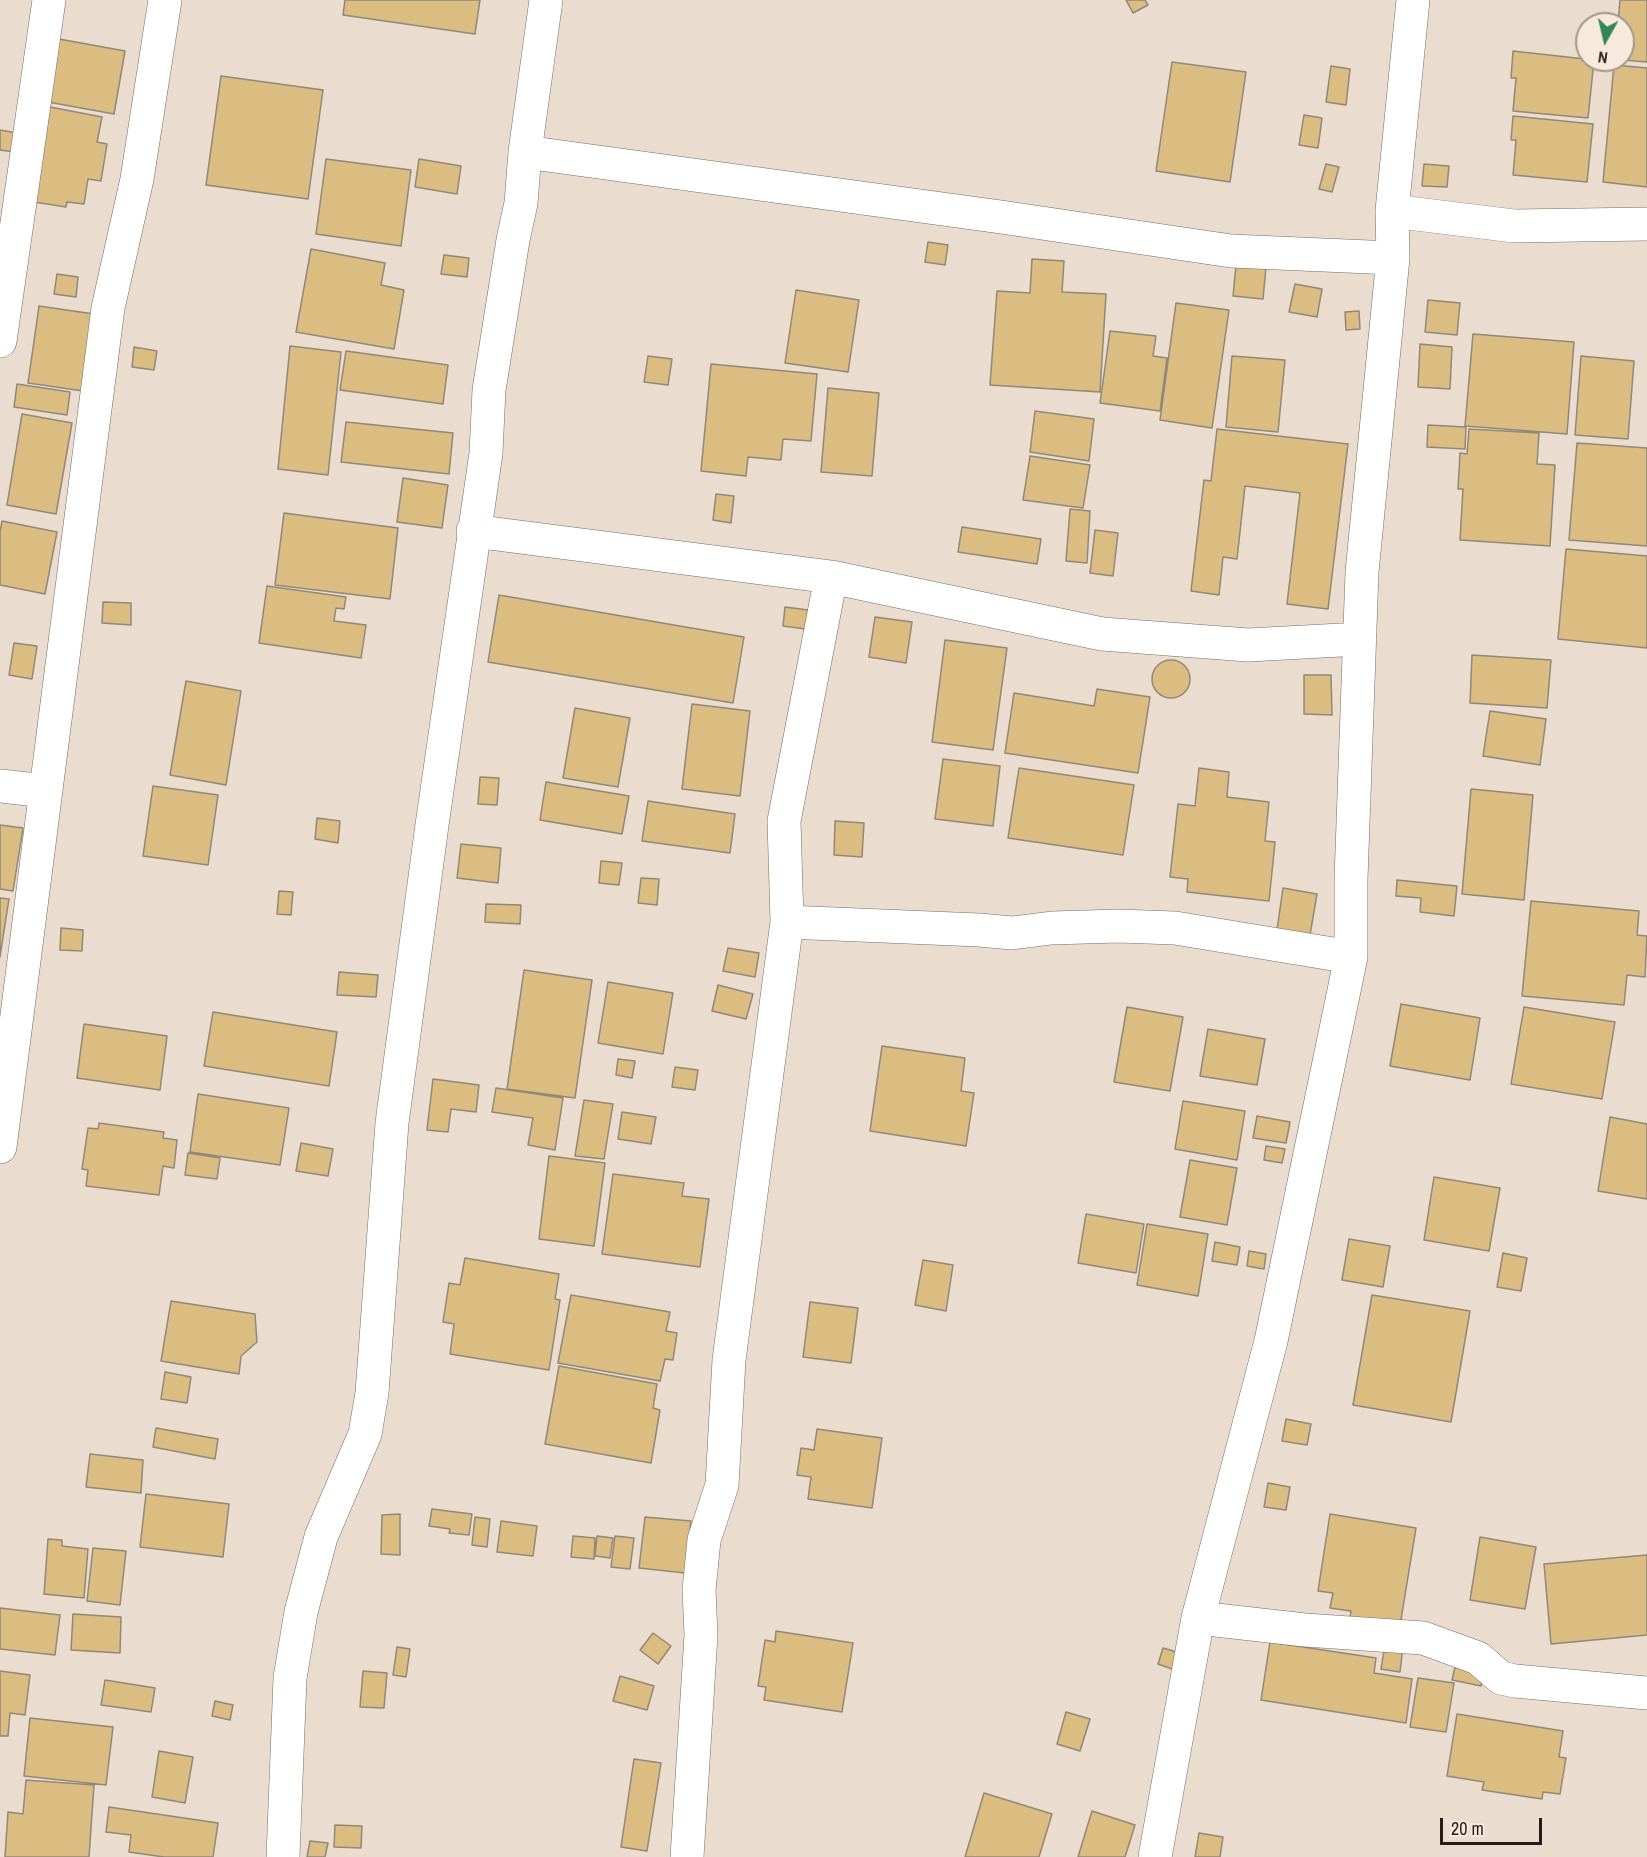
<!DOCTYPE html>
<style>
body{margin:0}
#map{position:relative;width:1647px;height:1857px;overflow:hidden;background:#eadccf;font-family:"Archivo Narrow",sans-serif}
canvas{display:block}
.north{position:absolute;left:1575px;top:12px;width:60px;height:60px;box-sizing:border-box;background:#f7e9dc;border:2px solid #a2978e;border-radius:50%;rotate:188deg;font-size:16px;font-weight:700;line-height:24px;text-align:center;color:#221d18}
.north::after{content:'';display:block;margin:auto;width:21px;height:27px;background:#328557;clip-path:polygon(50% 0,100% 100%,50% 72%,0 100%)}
.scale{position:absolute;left:1440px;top:1818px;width:102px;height:27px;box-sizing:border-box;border:3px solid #221d18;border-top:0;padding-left:8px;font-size:18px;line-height:21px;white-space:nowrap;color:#221d18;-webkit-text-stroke:4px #f7e9dc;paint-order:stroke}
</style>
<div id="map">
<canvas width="1647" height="1857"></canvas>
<div class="north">N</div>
<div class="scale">20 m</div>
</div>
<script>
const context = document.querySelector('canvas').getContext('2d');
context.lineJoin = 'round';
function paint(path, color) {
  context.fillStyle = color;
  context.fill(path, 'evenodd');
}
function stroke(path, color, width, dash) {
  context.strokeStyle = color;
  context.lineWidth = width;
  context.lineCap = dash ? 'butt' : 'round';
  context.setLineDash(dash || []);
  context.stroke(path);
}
const building = new Path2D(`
 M 345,0 L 480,0 L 475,34 L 343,15 Z
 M 1126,0 L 1145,0 L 1148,5 L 1133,13 Z
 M 1620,0 L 1647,0 L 1647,62 L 1623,60 L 1623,24 L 1618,24 Z
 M 59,39 L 125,51 L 114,114 L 48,102 Z
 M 1513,51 L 1594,60 L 1588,118 L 1513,111 L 1516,78 L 1511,78 Z
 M 1172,62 L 1246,72 L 1230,182 L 1156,171 Z
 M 1614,65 L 1647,68 L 1647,187 L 1603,182 Z
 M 1331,66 L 1350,69 L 1346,105 L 1326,102 Z
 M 221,76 L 323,90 L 308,199 L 206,185 Z
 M 45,106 L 102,117 L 97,142 L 107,144 L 101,181 L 88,179 L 84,204 L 67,202 L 66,207 L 28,201 Z
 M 1304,115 L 1322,118 L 1318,148 L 1299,145 Z
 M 1513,116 L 1593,124 L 1587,182 L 1513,175 L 1516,140 L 1511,140 Z
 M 0,130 L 17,133 L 14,152 L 0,150 Z
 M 326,159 L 411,170 L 401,246 L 316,234 Z
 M 419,159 L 461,166 L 457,194 L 415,187 Z
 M 1326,164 L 1339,167 L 1332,192 L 1319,189 Z
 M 1424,164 L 1449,166 L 1447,187 L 1422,186 Z
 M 928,242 L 948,245 L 945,265 L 925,262 Z
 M 311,249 L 385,263 L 381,285 L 404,290 L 394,349 L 296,332 Z
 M 444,255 L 469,258 L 467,277 L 441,274 Z
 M 1032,259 L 1064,261 L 1062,292 L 1106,294 L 1100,392 L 990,385 L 997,291 L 1030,293 Z
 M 1236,265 L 1266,267 L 1263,299 L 1233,296 Z
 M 57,274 L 78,277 L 76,297 L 54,294 Z
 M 1295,284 L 1322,289 L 1317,317 L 1289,312 Z
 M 796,290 L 859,300 L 848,372 L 785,363 Z
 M 1428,300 L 1460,303 L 1457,335 L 1425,332 Z
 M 1176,303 L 1229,310 L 1212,428 L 1160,420 Z
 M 39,306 L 94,314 L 83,391 L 28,383 Z
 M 1359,311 L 1360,329 L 1346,330 L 1345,312 Z
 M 1110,331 L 1156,336 L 1153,356 L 1167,358 L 1160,411 L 1100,403 Z
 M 1473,334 L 1574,342 L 1567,434 L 1465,426 Z
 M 1420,344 L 1452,347 L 1450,389 L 1418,387 Z
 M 290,346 L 341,352 L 328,475 L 278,469 Z
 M 134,347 L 157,351 L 154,370 L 132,367 Z
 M 346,351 L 448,365 L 443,404 L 340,390 Z
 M 648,356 L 672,359 L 668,385 L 644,382 Z
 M 1232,356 L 1285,360 L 1278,432 L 1226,427 Z
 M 1581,356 L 1634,361 L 1628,439 L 1575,435 Z
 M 711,364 L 817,374 L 811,441 L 783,439 L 781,460 L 748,457 L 746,476 L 701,471 Z
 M 17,384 L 70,392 L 67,415 L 14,407 Z
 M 828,388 L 879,393 L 872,476 L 821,472 Z
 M 1035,411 L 1094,419 L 1089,461 L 1030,452 Z
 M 22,414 L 72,423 L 56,514 L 7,505 Z
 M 346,422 L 453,433 L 449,474 L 341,462 Z
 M 1428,425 L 1466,427 L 1465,449 L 1427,447 Z
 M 1217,429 L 1348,444 L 1328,609 L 1287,604 L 1300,493 L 1245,486 L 1237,559 L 1223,557 L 1219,595 L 1191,591 L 1204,480 L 1211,481 Z
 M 1469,429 L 1539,433 L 1537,464 L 1555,465 L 1550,546 L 1460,540 L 1463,489 L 1458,489 L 1460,453 L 1467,454 Z
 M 1577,443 L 1647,448 L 1647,546 L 1569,540 Z
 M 1030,456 L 1090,465 L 1083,508 L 1023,500 Z
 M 403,478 L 448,485 L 442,528 L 397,522 Z
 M 716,494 L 734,496 L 731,523 L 713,520 Z
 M 1070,509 L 1090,511 L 1087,563 L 1066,561 Z
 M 284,513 L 398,528 L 390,599 L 275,585 Z
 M 2,521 L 57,532 L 45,594 L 0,585 L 0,532 Z
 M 962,527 L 1041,539 L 1037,564 L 958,552 Z
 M 1095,530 L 1118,533 L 1113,576 L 1090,573 Z
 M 1566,549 L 1647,556 L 1647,648 L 1558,639 Z
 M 267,586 L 346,597 L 344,609 L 336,608 L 334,621 L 366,625 L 361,658 L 259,643 Z
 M 499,595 L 744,637 L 733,703 L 488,662 Z
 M 103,602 L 131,603 L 131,625 L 102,623 Z
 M 785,607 L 808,610 L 805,629 L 783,626 Z
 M 875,617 L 912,622 L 906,663 L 869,657 Z
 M 945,640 L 1007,648 L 993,750 L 932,742 Z
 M 14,643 L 37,646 L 32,679 L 9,675 Z
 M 1472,655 L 1551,660 L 1547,708 L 1470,703 Z
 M1152 679a19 19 0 1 1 38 0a19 19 0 1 1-38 0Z
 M 1304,675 L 1331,675 L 1332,715 L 1304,714 Z
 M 186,681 L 241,691 L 226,785 L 170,775 Z
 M 1097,689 L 1150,697 L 1138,773 L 1005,753 L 1014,693 L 1094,706 Z
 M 692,704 L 750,711 L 740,796 L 682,789 Z
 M 575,708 L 630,718 L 618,787 L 563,778 Z
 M 1490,711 L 1546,719 L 1540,765 L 1483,756 Z
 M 943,759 L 1000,766 L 993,826 L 935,819 Z
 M 1019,768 L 1134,785 L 1123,855 L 1008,838 Z
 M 1199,768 L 1229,772 L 1227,797 L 1269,802 L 1265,841 L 1275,842 L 1269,901 L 1187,892 L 1188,879 L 1170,877 L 1178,804 L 1195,806 Z
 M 480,777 L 499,778 L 497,805 L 478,804 Z
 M 546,782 L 629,796 L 622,834 L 540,820 Z
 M 153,786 L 218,795 L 208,865 L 143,856 Z
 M 1471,789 L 1533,795 L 1524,900 L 1462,894 Z
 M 648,801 L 735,814 L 730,853 L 642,841 Z
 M 317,818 L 340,821 L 338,843 L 315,839 Z
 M 835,821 L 864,823 L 862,857 L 834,855 Z
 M 0,825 L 23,828 L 13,891 L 0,889 Z
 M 461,844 L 501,848 L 498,883 L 457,878 Z
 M 601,861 L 622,863 L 619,885 L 599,883 Z
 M 641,878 L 659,879 L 657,905 L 638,903 Z
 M 1397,880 L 1457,886 L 1454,916 L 1420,912 L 1421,898 L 1396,896 Z
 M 1283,888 L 1317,894 L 1310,935 L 1277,930 Z
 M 279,891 L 293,892 L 291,915 L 277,914 Z
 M 0,898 L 9,899 L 0,957 Z
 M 1531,901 L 1639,911 L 1637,935 L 1647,936 L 1645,977 L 1627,975 L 1624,1005 L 1522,996 Z
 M 486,904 L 521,905 L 520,924 L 485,922 Z
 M 61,928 L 83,930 L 82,951 L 60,950 Z
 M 728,948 L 759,953 L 755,977 L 723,971 Z
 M 524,970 L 592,980 L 575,1098 L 507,1089 Z
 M 339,972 L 378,975 L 376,997 L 337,995 Z
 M 608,982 L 673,993 L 663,1054 L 598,1043 Z
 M 718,985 L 753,994 L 746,1019 L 712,1011 Z
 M 1401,1004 L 1480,1018 L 1470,1080 L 1390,1066 Z
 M 1127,1007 L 1183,1017 L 1170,1091 L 1114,1082 Z
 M 1524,1007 L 1615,1022 L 1602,1099 L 1511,1084 Z
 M 213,1012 L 337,1032 L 329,1086 L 204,1066 Z
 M 84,1024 L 167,1036 L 160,1090 L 77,1078 Z
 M 1208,1029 L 1265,1039 L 1257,1085 L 1200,1076 Z
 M 882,1046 L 965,1058 L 961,1091 L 974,1093 L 966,1146 L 870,1131 Z
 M 618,1059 L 635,1061 L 632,1078 L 616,1075 Z
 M 675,1067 L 698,1070 L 695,1090 L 672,1087 Z
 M 433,1079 L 479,1085 L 476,1112 L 451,1109 L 448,1132 L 427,1130 Z
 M 496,1088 L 563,1098 L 555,1150 L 528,1145 L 533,1118 L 492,1112 Z
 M 198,1094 L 289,1108 L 280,1165 L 190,1152 Z
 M 584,1100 L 613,1104 L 604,1159 L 575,1156 Z
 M 1183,1101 L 1245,1111 L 1237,1160 L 1175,1149 Z
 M 622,1112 L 656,1117 L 651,1144 L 618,1139 Z
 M 1257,1116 L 1290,1122 L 1286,1143 L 1253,1138 Z
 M 1610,1117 L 1647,1124 L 1647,1199 L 1598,1191 Z
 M 99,1123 L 164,1132 L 163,1138 L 177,1140 L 174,1168 L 163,1166 L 159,1195 L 86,1186 L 88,1170 L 82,1169 L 88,1128 L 98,1129 Z
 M 301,1143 L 333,1149 L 328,1176 L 296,1171 Z
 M 1266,1146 L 1285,1149 L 1282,1163 L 1264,1160 Z
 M 188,1153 L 220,1158 L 217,1179 L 185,1175 Z
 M 549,1156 L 605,1163 L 594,1246 L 539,1239 Z
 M 1190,1160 L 1237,1168 L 1227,1225 L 1180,1217 Z
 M 613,1174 L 684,1183 L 682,1196 L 709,1199 L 700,1267 L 602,1254 Z
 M 1434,1177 L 1500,1188 L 1489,1251 L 1424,1240 Z
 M 1086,1214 L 1144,1224 L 1136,1273 L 1078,1263 Z
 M 1147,1224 L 1208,1234 L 1198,1296 L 1137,1285 Z
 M 1349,1239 L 1390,1246 L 1383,1287 L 1342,1280 Z
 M 1215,1242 L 1240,1247 L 1237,1265 L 1212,1261 Z
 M 1249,1251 L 1266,1254 L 1264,1269 L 1247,1266 Z
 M 1503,1253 L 1527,1258 L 1521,1291 L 1497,1287 Z
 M 465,1258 L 559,1274 L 555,1299 L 560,1300 L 549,1370 L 450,1354 L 454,1324 L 443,1322 L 449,1283 L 460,1285 Z
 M 923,1260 L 953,1265 L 946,1311 L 915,1305 Z
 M 571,1295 L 670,1312 L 666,1331 L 677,1333 L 673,1360 L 665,1359 L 660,1381 L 558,1363 Z
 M 1372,1295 L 1470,1311 L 1451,1422 L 1353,1405 Z
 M 171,1301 L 255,1314 L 257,1342 L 241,1356 L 239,1374 L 161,1361 Z
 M 810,1302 L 858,1308 L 851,1363 L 803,1357 Z
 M 559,1366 L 657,1384 L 653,1408 L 660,1410 L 651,1463 L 545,1444 Z
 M 165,1372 L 191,1377 L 187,1403 L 161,1399 Z
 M 1286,1419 L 1311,1424 L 1307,1445 L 1282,1441 Z
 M 156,1428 L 218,1439 L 215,1459 L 153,1447 Z
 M 817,1429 L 882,1438 L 872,1508 L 808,1499 L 811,1477 L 797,1475 L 801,1448 L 814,1450 Z
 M 90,1454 L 143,1460 L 141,1493 L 86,1487 Z
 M 1268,1483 L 1290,1487 L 1286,1510 L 1264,1507 Z
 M 146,1494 L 229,1504 L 223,1557 L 140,1547 Z
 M 432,1509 L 472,1514 L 469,1535 L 449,1533 L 450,1529 L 429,1526 Z
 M 400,1514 L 400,1555 L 381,1554 L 382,1515 Z
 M 1330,1514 L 1416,1528 L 1399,1632 L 1349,1623 L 1351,1611 L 1330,1608 L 1333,1593 L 1318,1591 Z
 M 475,1517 L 490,1519 L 487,1547 L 472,1545 Z
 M 645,1517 L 691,1521 L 685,1573 L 639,1568 Z
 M 501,1521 L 537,1526 L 533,1556 L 497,1552 Z
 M 573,1536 L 595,1538 L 594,1559 L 571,1557 Z
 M 597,1536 L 613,1538 L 610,1558 L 595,1556 Z
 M 615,1536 L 634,1538 L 630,1569 L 611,1567 Z
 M 1480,1537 L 1536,1547 L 1525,1609 L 1470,1600 Z
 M 48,1539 L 62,1540 L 62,1546 L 88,1549 L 84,1598 L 44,1594 Z
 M 93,1548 L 126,1551 L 120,1605 L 87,1601 Z
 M 1647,1555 L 1647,1635 L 1551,1644 L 1544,1564 Z
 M 0,1608 L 60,1615 L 55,1655 L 0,1649 Z
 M 73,1614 L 121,1617 L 120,1653 L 71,1650 Z
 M 776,1631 L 853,1643 L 842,1712 L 764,1700 L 766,1687 L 758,1686 L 765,1640 L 775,1642 Z
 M 653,1633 L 671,1646 L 658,1664 L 640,1650 Z
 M 1270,1642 L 1376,1658 L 1374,1673 L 1412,1679 L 1406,1723 L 1261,1700 Z
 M 1385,1645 L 1403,1647 L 1400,1672 L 1381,1669 Z
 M 397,1647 L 410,1649 L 406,1677 L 393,1675 Z
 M 1163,1648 L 1180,1653 L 1175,1670 L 1158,1664 Z
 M 1457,1658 L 1485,1664 L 1481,1686 L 1452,1680 Z
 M 0,1671 L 30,1675 L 25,1715 L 10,1713 L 8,1736 L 0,1736 Z
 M 363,1671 L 387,1673 L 384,1708 L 360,1707 Z
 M 620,1676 L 654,1686 L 647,1710 L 613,1701 Z
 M 1418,1678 L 1454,1683 L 1446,1732 L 1410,1727 Z
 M 105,1680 L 155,1688 L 151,1712 L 101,1705 Z
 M 215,1701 L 233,1705 L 230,1720 L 212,1716 Z
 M 1066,1712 L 1090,1719 L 1080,1751 L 1057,1744 Z
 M 1457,1714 L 1563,1731 L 1559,1757 L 1566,1758 L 1560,1794 L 1543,1792 L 1542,1799 L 1482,1790 L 1484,1782 L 1447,1776 Z
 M 30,1718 L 113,1727 L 106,1785 L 24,1776 Z
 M 159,1751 L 193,1757 L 185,1803 L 152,1797 Z
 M 634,1759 L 661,1763 L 647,1851 L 621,1847 Z
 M 26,1780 L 94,1785 L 89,1857 L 5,1857 L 8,1812 L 23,1814 Z
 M 984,1793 L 1052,1814 L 1039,1857 L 965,1857 Z
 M 109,1807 L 218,1823 L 213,1857 L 164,1857 L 129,1852 L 131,1835 L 106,1832 Z
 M 1092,1811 L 1135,1825 L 1125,1857 L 1078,1857 Z
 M 335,1825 L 362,1826 L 361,1848 L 334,1847 Z
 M 1199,1833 L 1223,1837 L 1220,1857 L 1195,1857 Z
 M 310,1841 L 328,1843 L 325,1857 L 307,1857 Z`);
const minor = new Path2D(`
 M 525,152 L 1001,217 L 1231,251 L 1393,258
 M 1392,211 L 1514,226 L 1647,224
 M 0,341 L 49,0
 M 473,531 L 831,577 L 1102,634 L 1248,645 L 1360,639
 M 0,786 L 45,791
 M 787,922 L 979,930 L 1012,933 L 1052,928 L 1118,926 L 1175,928 L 1351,957
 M 0,1147 L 108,308 L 137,179 L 165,0
 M 1198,1618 L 1305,1630 L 1423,1638 L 1478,1658 L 1501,1678 L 1515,1681 L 1647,1693
 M 283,1857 L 290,1678 L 301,1612 L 321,1537 L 365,1434 L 372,1393 L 392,1123 L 432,825 L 486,453 L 489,390 L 513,240 L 521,203 L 525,152 L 546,0
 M 687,1857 L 701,1635 L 699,1590 L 704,1540 L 722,1485 L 729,1360 L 787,922 L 784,821 L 831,577
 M 1155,1857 L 1198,1618 L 1271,1341 L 1351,957 L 1351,879 L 1362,572 L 1393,258 L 1392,211 L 1413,0`);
paint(building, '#dbbc81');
stroke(building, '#908879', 1.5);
stroke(minor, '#796c61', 34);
stroke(minor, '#fff', 33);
</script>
